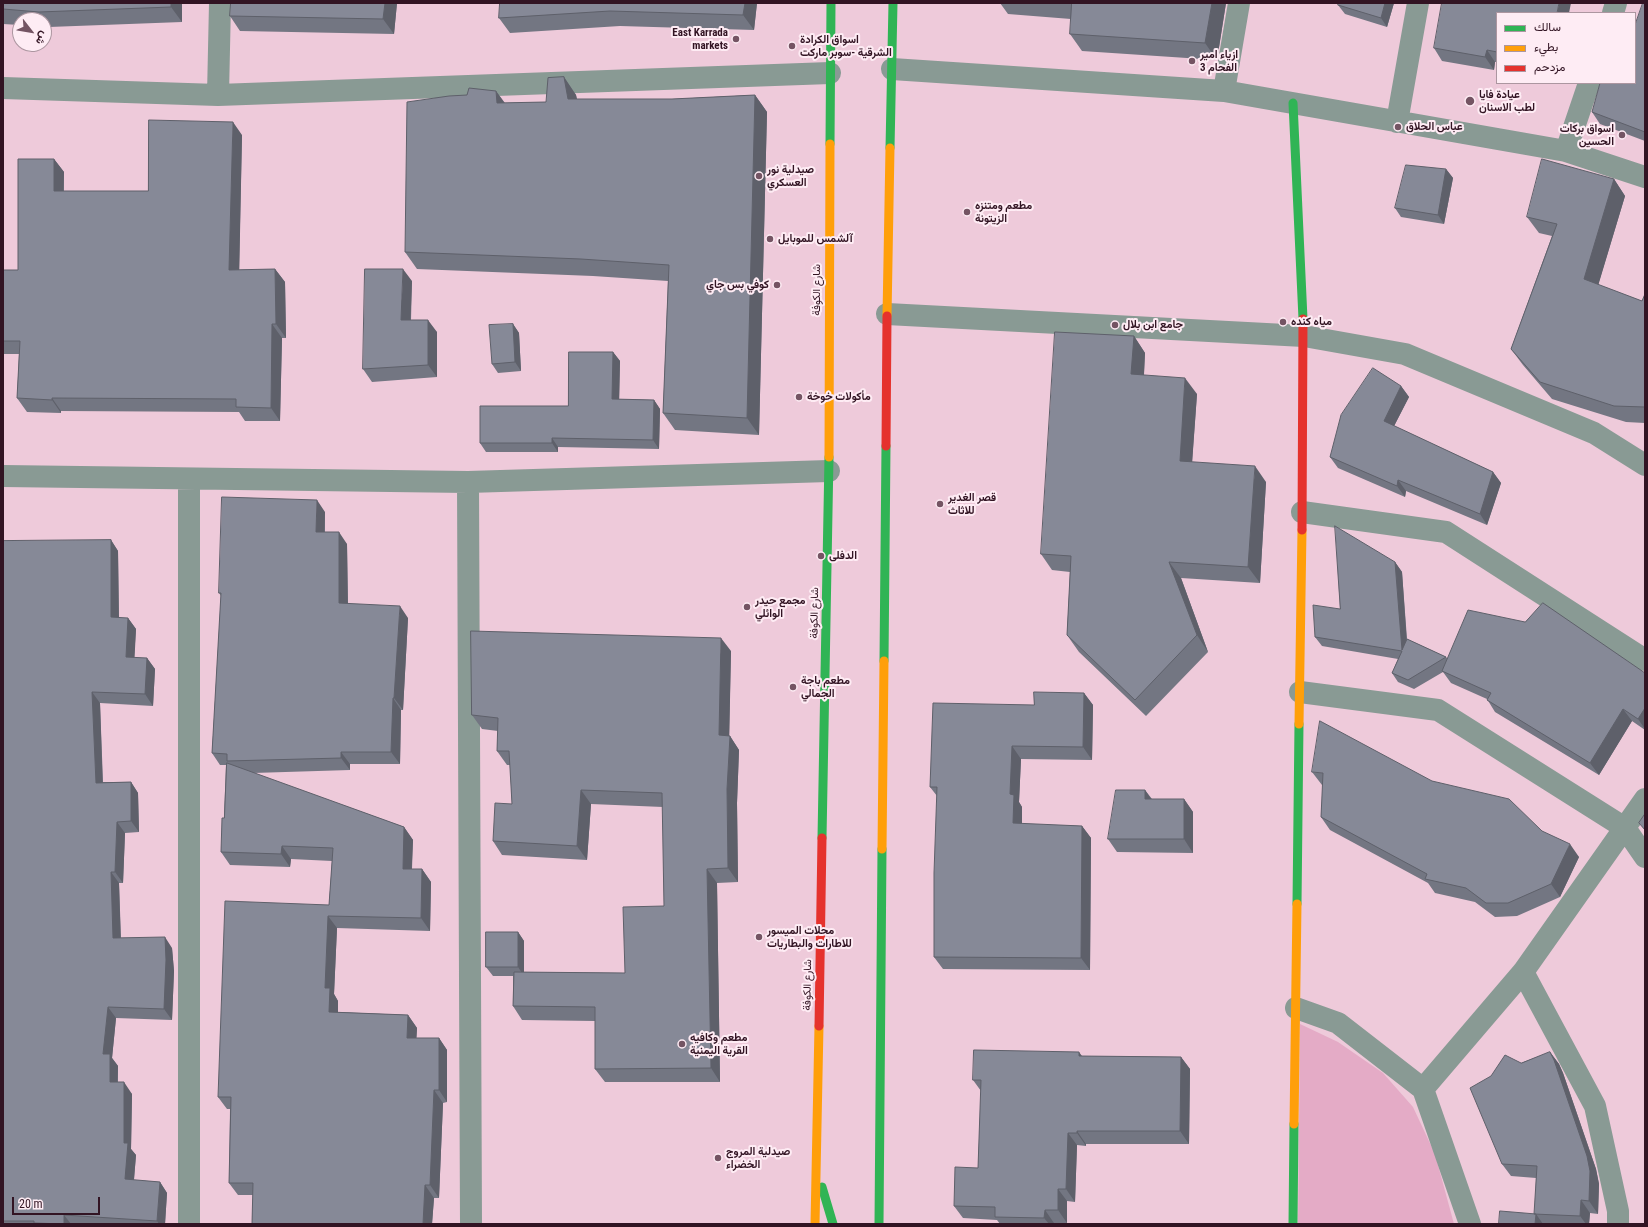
<!DOCTYPE html>
<meta charset="utf-8">
<style>
body{margin:0}
#map{position:relative;width:1648px;height:1227px;overflow:hidden;background:#eecada;font-family:"Roboto Condensed",Vazirmatn,sans-serif}
canvas{display:block}
.frame{position:absolute;inset:0;border:4px solid #321423;pointer-events:none}
.legend{position:absolute;left:1496px;top:12px;width:140px;height:72px;box-sizing:border-box;background:#feecf4;border:1px solid #ac96a0;margin:0;padding:5px 7px;list-style:none;font-size:12px;color:#321423}
.legend li{display:flex;align-items:center;gap:8px;height:20px}
.legend b{width:20px;border:1px solid #ac96a0}
.north{position:absolute;left:12px;top:12px;width:40px;height:40px;box-sizing:border-box;background:#feecf4;border:1px solid #ac96a0;border-radius:50%;rotate:121deg;font-size:11px;font-weight:700;line-height:16px;text-align:center;color:#321423}
.north::after{content:'';display:block;margin:auto;width:14px;height:18px;background:#745463;clip-path:polygon(50% 0,100% 100%,50% 72%,0 100%)}
.scale{position:absolute;left:12px;top:1197px;width:88px;height:18px;box-sizing:border-box;border:2px solid #321423;border-top:0;padding-left:5px;font-size:12px;line-height:14px;white-space:nowrap;color:#321423;-webkit-text-stroke:3px #feecf4;paint-order:stroke}
</style>
<div id="map">
<canvas width="1648" height="1227"></canvas>
<div class="frame"></div>
<ul class="legend">
<li><b style="height:5px;background:#30b455"></b>سالك</li>
<li><b style="height:5px;background:#ff9f0a"></b>بطيء</li>
<li><b style="height:5px;background:#e5322d"></b>مزدحم</li>
</ul>
<div class="north">ش</div>
<div class="scale">20 m</div>
</div>
<script>
const context = document.querySelector('canvas').getContext('2d');
context.lineJoin = 'round';
function paint(path, color) {
  context.fillStyle = color;
  context.fill(path, 'evenodd');
}
function stroke(path, color, width, dash) {
  context.strokeStyle = color;
  context.lineWidth = width;
  context.lineCap = dash ? 'butt' : 'round';
  context.setLineDash(dash || []);
  context.stroke(path);
}
function write(font, color, halo, rows, align = 'center') {
  context.font = font + ' "Roboto Condensed",Vazirmatn,sans-serif';
  context.lineWidth = 4;
  context.setLineDash([]);
  context.textBaseline = 'middle';
  context.strokeStyle = halo;
  context.fillStyle = color;
  for (const [text, x, y, turn = 0] of rows) {
    context.save();
    context.translate(x, y);
    context.rotate((+turn || 0) * Math.PI / 180);
    context.textAlign = isNaN(turn) ? turn : align;
    if (halo) context.strokeText(text, 0, 0);
    context.fillText(text, 0, 0);
    context.restore();
  }
}
const green = new Path2D(`
 M 1300,1024 L 1338,1042 L 1383,1073 L 1413,1107 L 1435,1154 L 1454,1224 L 1298,1224 Z`);
const street = new Path2D(`
 M 1613,13 L 1616,3
 M 892,69 L 1224,91 L 1566,151 L 1645,177
 M 3,88 L 218,95 L 830,73
 M 1224,91 L 1239,3
 M 218,95 L 220,3
 M 1397,122 L 1418,3
 M 1566,151 L 1589,83
 M 887,314 L 1304,336 L 1405,354 L 1594,433 L 1645,465
 M 3,476 L 468,482 L 829,471
 M 189,479 L 189,1224
 M 468,482 L 471,1224
 M 1302,512 L 1446,532 L 1645,660
 M 1300,692 L 1438,710 L 1625,828 L 1645,857
 M 1523,972 L 1595,1106 L 1618,1211 L 1618,1224
 M 1296,1008 L 1338,1023 L 1423,1089 L 1470,1224
 M 1423,1089 L 1523,972 L 1645,799`);
const fast = new Path2D(`
 M 1293,103 L 1303,319
 M 830,144 L 831,3
 M 890,148 L 893,3
 M 884,661 L 886,446
 M 822,838 L 829,457
 M 1297,904 L 1299,724
 M 822,1187 L 833,1224
 M 879,1224 L 882,849
 M 1293,1224 L 1294,1124`);
const slow = new Path2D(`
 M 887,316 L 890,148
 M 829,457 L 830,144
 M 1299,724 L 1302,530
 M 882,849 L 884,661
 M 1294,1124 L 1297,904
 M 815,1224 L 819,1026`);
const jam = new Path2D(`
 M 886,446 L 887,316
 M 1302,530 L 1303,319
 M 819,1026 L 822,838`);
const wall = new Path2D(`
 M 3,3 L 182,3 L 182,22 L 49,27 L 44,26 L 44,20 L 20,20 L 20,25 L 3,24 Z
 M 397,3 L 394,34 L 240,31 L 230,16 Z
 M 500,3 L 757,3 L 754,30 L 620,26 L 510,33 L 499,18 Z
 M 1000,3 L 1226,3 L 1217,60 L 1082,51 L 1070,34 L 1071,19 L 1008,14 Z
 M 1394,3 L 1387,27 L 1345,14 L 1338,5 Z
 M 1645,3 L 1645,141 L 1600,124 L 1592,112 L 1635,83 Z
 M 1497,13 L 1497,62 L 1495,62 L 1494,70 L 1442,61 L 1434,48 Z
 M 564,77 L 576,95 L 577,99 L 672,99 L 755,95 L 767,112 L 759,435 L 675,430 L 663,413 L 668,281 L 593,276 L 417,269 L 405,252 L 467,95 L 496,91 L 505,103 L 546,102 Z
 M 242,135 L 239,270 L 275,269 L 285,282 L 286,338 L 282,338 L 280,421 L 245,421 L 239,412 L 61,411 L 61,413 L 27,412 L 17,398 L 19,354 L 3,354 L 3,270 L 18,270 L 54,159 L 64,172 L 64,191 L 148,191 Z
 M 1446,169 L 1453,178 L 1444,224 L 1401,217 L 1395,208 Z
 M 1614,179 L 1625,196 L 1598,285 L 1642,301 L 1645,294 L 1645,423 L 1626,422 L 1552,399 L 1523,365 L 1511,349 L 1552,236 L 1539,233 L 1527,217 Z
 M 412,281 L 411,320 L 437,332 L 437,377 L 372,382 L 363,369 Z
 M 513,324 L 519,333 L 521,371 L 498,373 L 492,364 Z
 M 1134,336 L 1145,353 L 1144,375 L 1197,394 L 1192,462 L 1266,482 L 1260,583 L 1181,578 L 1208,652 L 1146,716 L 1079,652 L 1067,635 L 1070,572 L 1052,570 L 1041,554 Z
 M 613,352 L 620,361 L 619,399 L 654,400 L 660,409 L 659,449 L 558,447 L 558,452 L 486,452 L 480,443 L 568,406 Z
 M 1401,386 L 1409,397 L 1394,426 L 1493,472 L 1501,483 L 1487,525 L 1406,491 L 1405,497 L 1338,468 L 1330,457 Z
 M 325,512 L 325,532 L 347,544 L 348,604 L 408,618 L 403,710 L 401,710 L 400,764 L 350,764 L 350,770 L 253,773 L 404,827 L 413,840 L 412,869 L 422,869 L 431,882 L 430,931 L 337,928 L 334,994 L 338,1001 L 338,1012 L 408,1015 L 417,1028 L 416,1038 L 439,1038 L 447,1050 L 447,1102 L 443,1103 L 439,1198 L 434,1198 L 432,1224 L 252,1224 L 253,1195 L 238,1195 L 229,1183 L 230,1109 L 227,1109 L 218,1097 L 329,905 L 332,861 L 291,859 L 290,867 L 230,865 L 221,852 L 224,818 L 226,765 L 220,765 L 212,753 L 221,596 L 219,593 Z
 M 111,540 L 118,551 L 119,618 L 128,618 L 136,629 L 134,658 L 147,658 L 155,669 L 153,706 L 100,703 L 103,782 L 131,782 L 138,793 L 139,832 L 125,833 L 123,883 L 119,883 L 121,938 L 172,948 L 174,971 L 172,1020 L 116,1018 L 112,1058 L 118,1066 L 118,1082 L 132,1094 L 131,1149 L 136,1155 L 134,1180 L 160,1182 L 167,1193 L 165,1224 L 3,1224 L 3,541 Z
 M 1395,562 L 1402,572 L 1407,639 L 1446,657 L 1447,658 L 1645,673 L 1645,730 L 1632,721 L 1599,775 L 1495,712 L 1487,699 L 1451,683 L 1443,672 L 1414,689 L 1398,682 L 1392,673 L 1398,659 L 1322,646 L 1315,637 L 1340,609 Z
 M 731,651 L 729,736 L 730,736 L 739,750 L 737,803 L 738,882 L 717,883 L 720,1082 L 605,1082 L 595,1069 L 595,1021 L 522,1020 L 513,1006 L 513,976 L 493,976 L 486,967 L 518,932 L 524,941 L 524,972 L 625,973 L 664,906 L 663,807 L 591,804 L 587,860 L 502,855 L 493,841 L 512,804 L 510,765 L 507,765 L 497,751 L 498,731 L 482,729 L 472,715 Z
 M 1084,693 L 1093,705 L 1092,760 L 1021,759 L 1019,802 L 1022,807 L 1022,824 L 1082,826 L 1091,838 L 1090,970 L 943,969 L 934,957 L 937,796 L 930,787 L 1034,705 Z
 M 1312,772 L 1432,781 L 1542,831 L 1579,857 L 1560,897 L 1517,916 L 1495,917 L 1475,902 L 1435,893 L 1428,883 L 1330,830 L 1321,817 L 1323,785 L 1322,785 Z
 M 1145,790 L 1152,799 L 1184,799 L 1193,812 L 1193,853 L 1117,852 L 1108,839 Z
 M 1550,1052 L 1559,1064 L 1563,1073 L 1596,1169 L 1599,1184 L 1598,1214 L 1590,1213 L 1589,1224 L 1499,1224 L 1535,1214 L 1536,1178 L 1511,1176 L 1502,1164 L 1521,1063 Z
 M 1082,1056 L 1181,1057 L 1190,1069 L 1189,1144 L 1086,1144 L 1086,1146 L 1077,1145 L 1075,1202 L 1067,1201 L 1067,1223 L 1054,1223 L 1054,1224 L 1000,1224 L 997,1220 L 963,1218 L 954,1206 L 978,1168 L 981,1091 L 973,1080 Z`);
const shadedWall = new Path2D(`
 M 171,3 L 182,3 L 182,22 L 171,7 Z
 M 385,3 L 397,3 L 394,34 L 383,19 Z
 M 745,3 L 757,3 L 754,30 L 743,15 Z
 M 1212,3 L 1226,3 L 1217,60 L 1205,43 Z
 M 1385,3 L 1394,3 L 1387,27 L 1381,18 Z
 M 1559,3 L 1571,3 L 1569,13 L 1557,13 Z
 M 1487,50 L 1495,62 L 1494,70 L 1485,57 Z
 M 564,77 L 576,95 L 580,116 L 568,99 Z
 M 496,91 L 508,108 L 497,103 Z
 M 755,95 L 767,112 L 759,435 L 747,418 Z
 M 233,122 L 242,135 L 239,283 L 229,270 Z
 M 54,159 L 64,172 L 63,205 L 54,191 Z
 M 1446,169 L 1453,178 L 1444,224 L 1438,215 Z
 M 1614,179 L 1625,196 L 1595,296 L 1584,279 Z
 M 275,269 L 285,282 L 286,338 L 276,324 Z
 M 403,269 L 412,281 L 410,332 L 401,320 Z
 M 428,320 L 437,332 L 437,377 L 428,365 Z
 M 272,324 L 282,338 L 280,421 L 271,408 Z
 M 513,324 L 519,333 L 521,371 L 515,362 Z
 M 1134,336 L 1145,353 L 1143,391 L 1131,374 Z
 M 613,352 L 620,361 L 619,408 L 612,399 Z
 M 1185,378 L 1197,394 L 1191,478 L 1180,461 Z
 M 1401,386 L 1409,397 L 1391,432 L 1384,421 Z
 M 52,398 L 61,411 L 61,413 L 52,400 Z
 M 654,400 L 660,409 L 659,449 L 653,440 Z
 M 552,438 L 558,447 L 558,452 L 552,443 Z
 M 1255,466 L 1266,482 L 1260,583 L 1248,567 Z
 M 1493,472 L 1501,483 L 1487,525 L 1480,514 Z
 M 1398,480 L 1406,491 L 1405,497 L 1397,486 Z
 M 317,500 L 325,512 L 324,544 L 316,532 Z
 M 339,532 L 347,544 L 348,615 L 339,603 Z
 M 111,540 L 118,551 L 119,629 L 111,617 Z
 M 1169,562 L 1181,578 L 1208,652 L 1197,635 Z
 M 1395,562 L 1402,572 L 1408,659 L 1402,650 Z
 M 400,606 L 408,618 L 403,710 L 394,698 Z
 M 128,618 L 136,629 L 134,668 L 126,657 Z
 M 721,638 L 731,651 L 729,749 L 719,735 Z
 M 147,658 L 155,669 L 153,706 L 145,694 Z
 M 92,692 L 100,703 L 103,794 L 96,783 Z
 M 1084,693 L 1093,705 L 1092,760 L 1083,747 Z
 M 393,698 L 401,710 L 400,764 L 391,752 Z
 M 1645,708 L 1645,729 L 1638,719 Z
 M 1623,709 L 1632,721 L 1599,775 L 1590,763 Z
 M 730,736 L 739,750 L 737,803 L 738,882 L 728,868 L 727,789 Z
 M 1012,746 L 1021,759 L 1019,802 L 1022,807 L 1022,836 L 1013,823 L 1010,794 Z
 M 341,752 L 350,764 L 350,770 L 341,758 Z
 M 131,782 L 138,793 L 139,832 L 131,821 Z
 M 581,790 L 591,804 L 587,860 L 577,846 Z
 M 1145,790 L 1154,803 L 1145,799 Z
 M 1184,799 L 1193,812 L 1193,853 L 1184,839 Z
 M 117,822 L 125,833 L 123,883 L 115,872 Z
 M 1082,826 L 1091,838 L 1090,970 L 1081,958 Z
 M 404,827 L 413,840 L 411,882 L 403,869 Z
 M 1570,844 L 1579,857 L 1560,897 L 1551,884 Z
 M 282,846 L 291,859 L 290,867 L 281,854 Z
 M 422,869 L 431,882 L 430,931 L 421,918 Z
 M 707,869 L 717,883 L 720,1082 L 711,1068 Z
 M 111,872 L 119,883 L 121,949 L 113,938 Z
 M 328,916 L 337,928 L 334,994 L 338,1001 L 338,1024 L 329,1012 L 325,988 Z
 M 518,932 L 524,941 L 524,976 L 518,967 Z
 M 165,937 L 172,948 L 174,971 L 172,1020 L 164,1009 Z
 M 108,1007 L 116,1018 L 112,1058 L 118,1066 L 117,1094 L 110,1082 L 103,1054 Z
 M 408,1015 L 417,1028 L 416,1051 L 407,1038 Z
 M 439,1038 L 447,1050 L 447,1102 L 439,1090 Z
 M 1079,1052 L 1088,1064 L 1079,1056 Z
 M 1550,1052 L 1559,1064 L 1563,1073 L 1596,1169 L 1599,1184 L 1598,1214 L 1589,1201 Z
 M 1181,1057 L 1190,1069 L 1189,1144 L 1180,1131 Z
 M 124,1082 L 132,1094 L 131,1149 L 136,1155 L 133,1190 L 125,1179 L 124,1143 Z
 M 434,1090 L 443,1103 L 439,1198 L 430,1185 Z
 M 1077,1131 L 1086,1144 L 1086,1146 L 1077,1133 Z
 M 1068,1133 L 1077,1145 L 1075,1202 L 1066,1189 Z
 M 160,1182 L 167,1193 L 165,1224 L 159,1224 L 157,1221 Z
 M 425,1185 L 434,1198 L 432,1224 L 423,1224 Z
 M 1058,1189 L 1067,1201 L 1067,1223 L 1058,1210 Z
 M 1581,1200 L 1590,1213 L 1589,1224 L 1586,1224 L 1580,1216 Z
 M 1045,1210 L 1054,1223 L 1054,1224 L 1049,1224 L 1044,1218 Z
 M 1536,1214 L 1543,1224 L 1535,1224 Z
 M 64,1215 L 71,1224 L 64,1224 Z`);
const building = new Path2D(`
 M 3,3 L 171,3 L 171,7 L 39,12 L 3,9 Z
 M 231,3 L 385,3 L 383,19 L 230,16 Z
 M 500,3 L 745,3 L 743,15 L 610,11 L 499,18 Z
 M 1072,3 L 1212,3 L 1205,43 L 1070,34 Z
 M 1339,3 L 1385,3 L 1381,18 L 1338,5 Z
 M 1442,3 L 1559,3 L 1557,13 L 1497,13 L 1497,52 L 1487,50 L 1485,57 L 1434,48 Z
 M 1643,3 L 1645,3 L 1645,132 L 1592,112 L 1600,83 L 1635,83 L 1635,25 Z
 M 564,77 L 568,99 L 672,99 L 755,95 L 747,418 L 663,413 L 669,265 L 581,259 L 405,252 L 407,102 L 449,96 L 467,95 L 469,88 L 496,91 L 497,103 L 546,102 L 548,78 Z
 M 149,120 L 233,122 L 229,270 L 275,269 L 276,324 L 272,324 L 271,408 L 236,407 L 236,399 L 52,398 L 52,400 L 17,398 L 20,341 L 3,341 L 3,270 L 18,270 L 18,159 L 54,159 L 54,191 L 148,191 Z
 M 1542,159 L 1614,179 L 1584,279 L 1642,301 L 1645,294 L 1645,407 L 1614,406 L 1540,382 L 1511,349 L 1557,224 L 1527,217 Z
 M 1406,165 L 1446,169 L 1438,215 L 1395,208 Z
 M 365,269 L 403,269 L 401,320 L 428,320 L 428,365 L 363,369 Z
 M 513,324 L 515,362 L 492,364 L 489,325 Z
 M 1055,332 L 1134,336 L 1131,374 L 1185,378 L 1180,461 L 1255,466 L 1248,567 L 1169,562 L 1197,635 L 1135,700 L 1067,635 L 1071,556 L 1041,554 Z
 M 569,352 L 613,352 L 612,399 L 654,400 L 653,440 L 552,438 L 552,443 L 480,443 L 480,406 L 568,406 Z
 M 1373,368 L 1401,386 L 1384,421 L 1493,472 L 1480,514 L 1398,480 L 1397,486 L 1330,457 L 1341,415 Z
 M 222,497 L 317,500 L 316,532 L 339,532 L 339,603 L 400,606 L 394,698 L 393,698 L 391,752 L 341,752 L 341,758 L 227,761 L 227,754 L 212,753 L 221,593 L 219,593 Z
 M 1335,526 L 1395,562 L 1402,650 L 1407,639 L 1446,657 L 1408,680 L 1392,673 L 1402,651 L 1315,637 L 1313,605 L 1340,609 Z
 M 111,540 L 111,617 L 128,618 L 126,657 L 147,658 L 145,694 L 92,692 L 96,783 L 131,782 L 131,821 L 117,822 L 115,872 L 111,872 L 113,938 L 165,937 L 166,960 L 164,1009 L 108,1007 L 103,1054 L 110,1054 L 110,1082 L 124,1082 L 124,1143 L 128,1143 L 125,1179 L 160,1182 L 157,1221 L 64,1215 L 64,1224 L 34,1223 L 34,1221 L 3,1221 L 3,541 Z
 M 1543,603 L 1645,673 L 1645,708 L 1638,719 L 1623,709 L 1590,763 L 1487,700 L 1491,693 L 1442,671 L 1468,610 L 1525,622 Z
 M 471,631 L 721,638 L 719,735 L 730,736 L 727,789 L 728,868 L 707,869 L 711,1068 L 595,1069 L 595,1007 L 513,1006 L 514,972 L 625,973 L 623,907 L 664,906 L 662,793 L 581,790 L 577,846 L 493,841 L 495,803 L 512,804 L 509,751 L 497,751 L 498,718 L 472,715 Z
 M 1034,692 L 1084,693 L 1083,747 L 1012,746 L 1010,794 L 1014,795 L 1013,823 L 1082,826 L 1081,958 L 934,957 L 934,873 L 937,787 L 930,787 L 933,703 L 1034,705 Z
 M 1320,721 L 1432,781 L 1509,799 L 1542,831 L 1570,844 L 1551,884 L 1508,903 L 1486,903 L 1466,888 L 1425,879 L 1427,874 L 1321,817 L 1323,773 L 1312,772 Z
 M 227,763 L 404,827 L 403,869 L 422,869 L 421,918 L 328,916 L 325,988 L 330,988 L 329,1012 L 408,1015 L 407,1038 L 439,1038 L 439,1090 L 434,1090 L 430,1185 L 425,1185 L 423,1224 L 252,1224 L 253,1183 L 229,1183 L 231,1097 L 218,1097 L 225,901 L 329,905 L 333,848 L 282,846 L 281,854 L 221,852 L 222,818 L 224,818 Z
 M 1116,790 L 1145,790 L 1145,799 L 1184,799 L 1184,839 L 1108,839 Z
 M 1645,814 L 1645,830 L 1639,823 Z
 M 486,932 L 518,932 L 518,967 L 486,967 Z
 M 974,1050 L 1079,1052 L 1079,1056 L 1181,1057 L 1180,1131 L 1077,1131 L 1077,1133 L 1068,1133 L 1066,1189 L 1058,1189 L 1058,1210 L 1045,1210 L 1044,1218 L 995,1217 L 995,1207 L 954,1206 L 955,1167 L 978,1168 L 981,1080 L 973,1080 Z
 M 1550,1052 L 1554,1060 L 1587,1156 L 1590,1171 L 1589,1201 L 1581,1200 L 1580,1216 L 1534,1214 L 1537,1166 L 1502,1164 L 1470,1088 L 1491,1076 L 1505,1055 L 1521,1063 Z
 M 1500,1211 L 1536,1214 L 1535,1224 L 1499,1224 Z`);
const markers = [
 [736,39,4,"#745463"],
 [792,46,4,"#745463"],
 [1192,61,4,"#745463"],
 [1470,101,5,"#745463"],
 [1398,127,4,"#745463"],
 [1622,135,4,"#745463"],
 [759,176,4,"#745463"],
 [967,212,4,"#745463"],
 [770,239,4,"#745463"],
 [777,285,4,"#745463"],
 [1283,322,4,"#745463"],
 [1115,325,4,"#745463"],
 [799,397,4,"#745463"],
 [940,504,4,"#745463"],
 [821,556,4,"#745463"],
 [747,607,4,"#745463"],
 [793,687,4,"#745463"],
 [759,937,4,"#745463"],
 [682,1044,4,"#745463"],
 [718,1158,4,"#745463"]
];
const poiNames = [
 ["East Karrada",728,33,"right"],
 ["markets",728,46,"right"],
 ["اسواق الكرادة",800,40],
 ["الشرقية -سوبر ماركت",800,53],
 ["ازياء امير",1200,55],
 ["الفحام 3",1200,68],
 ["عيادة فايا",1479,95],
 ["لطب الاسنان",1479,108],
 ["عباس الحلاق",1406,127],
 ["اسواق بركات",1614,129,"right"],
 ["الحسين",1614,142,"right"],
 ["صيدلية نور",767,170],
 ["العسكري",767,183],
 ["مطعم ومتنزه",975,206],
 ["الزيتونة",975,219],
 ["آلشمس للموبايل",778,239],
 ["كوفي بس جاي",769,285,"right"],
 ["مياه كنده",1291,322],
 ["جامع ابن بلال",1123,325],
 ["مأكولات خوخة",807,397],
 ["قصر الغدير",948,498],
 ["للاثاث",948,511],
 ["الدفلى",829,556],
 ["مجمع حيدر",755,601],
 ["الوائلي",755,614],
 ["مطعم باجة",801,681],
 ["الجمالي",801,694],
 ["محلات الميسور",767,931],
 ["للاطارات والبطاريات",767,944],
 ["مطعم وكافيه",690,1038],
 ["القرية اليمنية",690,1051],
 ["صيدلية المروج",726,1152],
 ["الخضراء",726,1165]
];
const streetNames = [
 ["شارع الكوفة",817,290,-90],
 ["شارع الكوفة",815,613,-89],
 ["شارع الكوفة",808,985,-89]
];
paint(green, '#e4abc6');
stroke(street, '#899a94', 22);
stroke(fast, '#30b455', 9);
stroke(slow, '#ff9f0a', 9);
stroke(jam, '#e5322d', 9);
paint(wall, '#737682');
paint(shadedWall, '#5e606a');
paint(building, '#868997');
stroke(building, '#5e606a', 1);
for (const [x, y, r, color] of markers) {
  const dot = new Path2D();
  dot.arc(x, y, r, 0, 2 * Math.PI);
  context.fillStyle = color;
  context.fill(dot);
  stroke(dot, '#feecf4', 1.5);
}
write('bold 11px', '#321423', '#feecf4', poiNames, 'left');
write('11px', '#321423', '#feecf4', streetNames);
</script>
